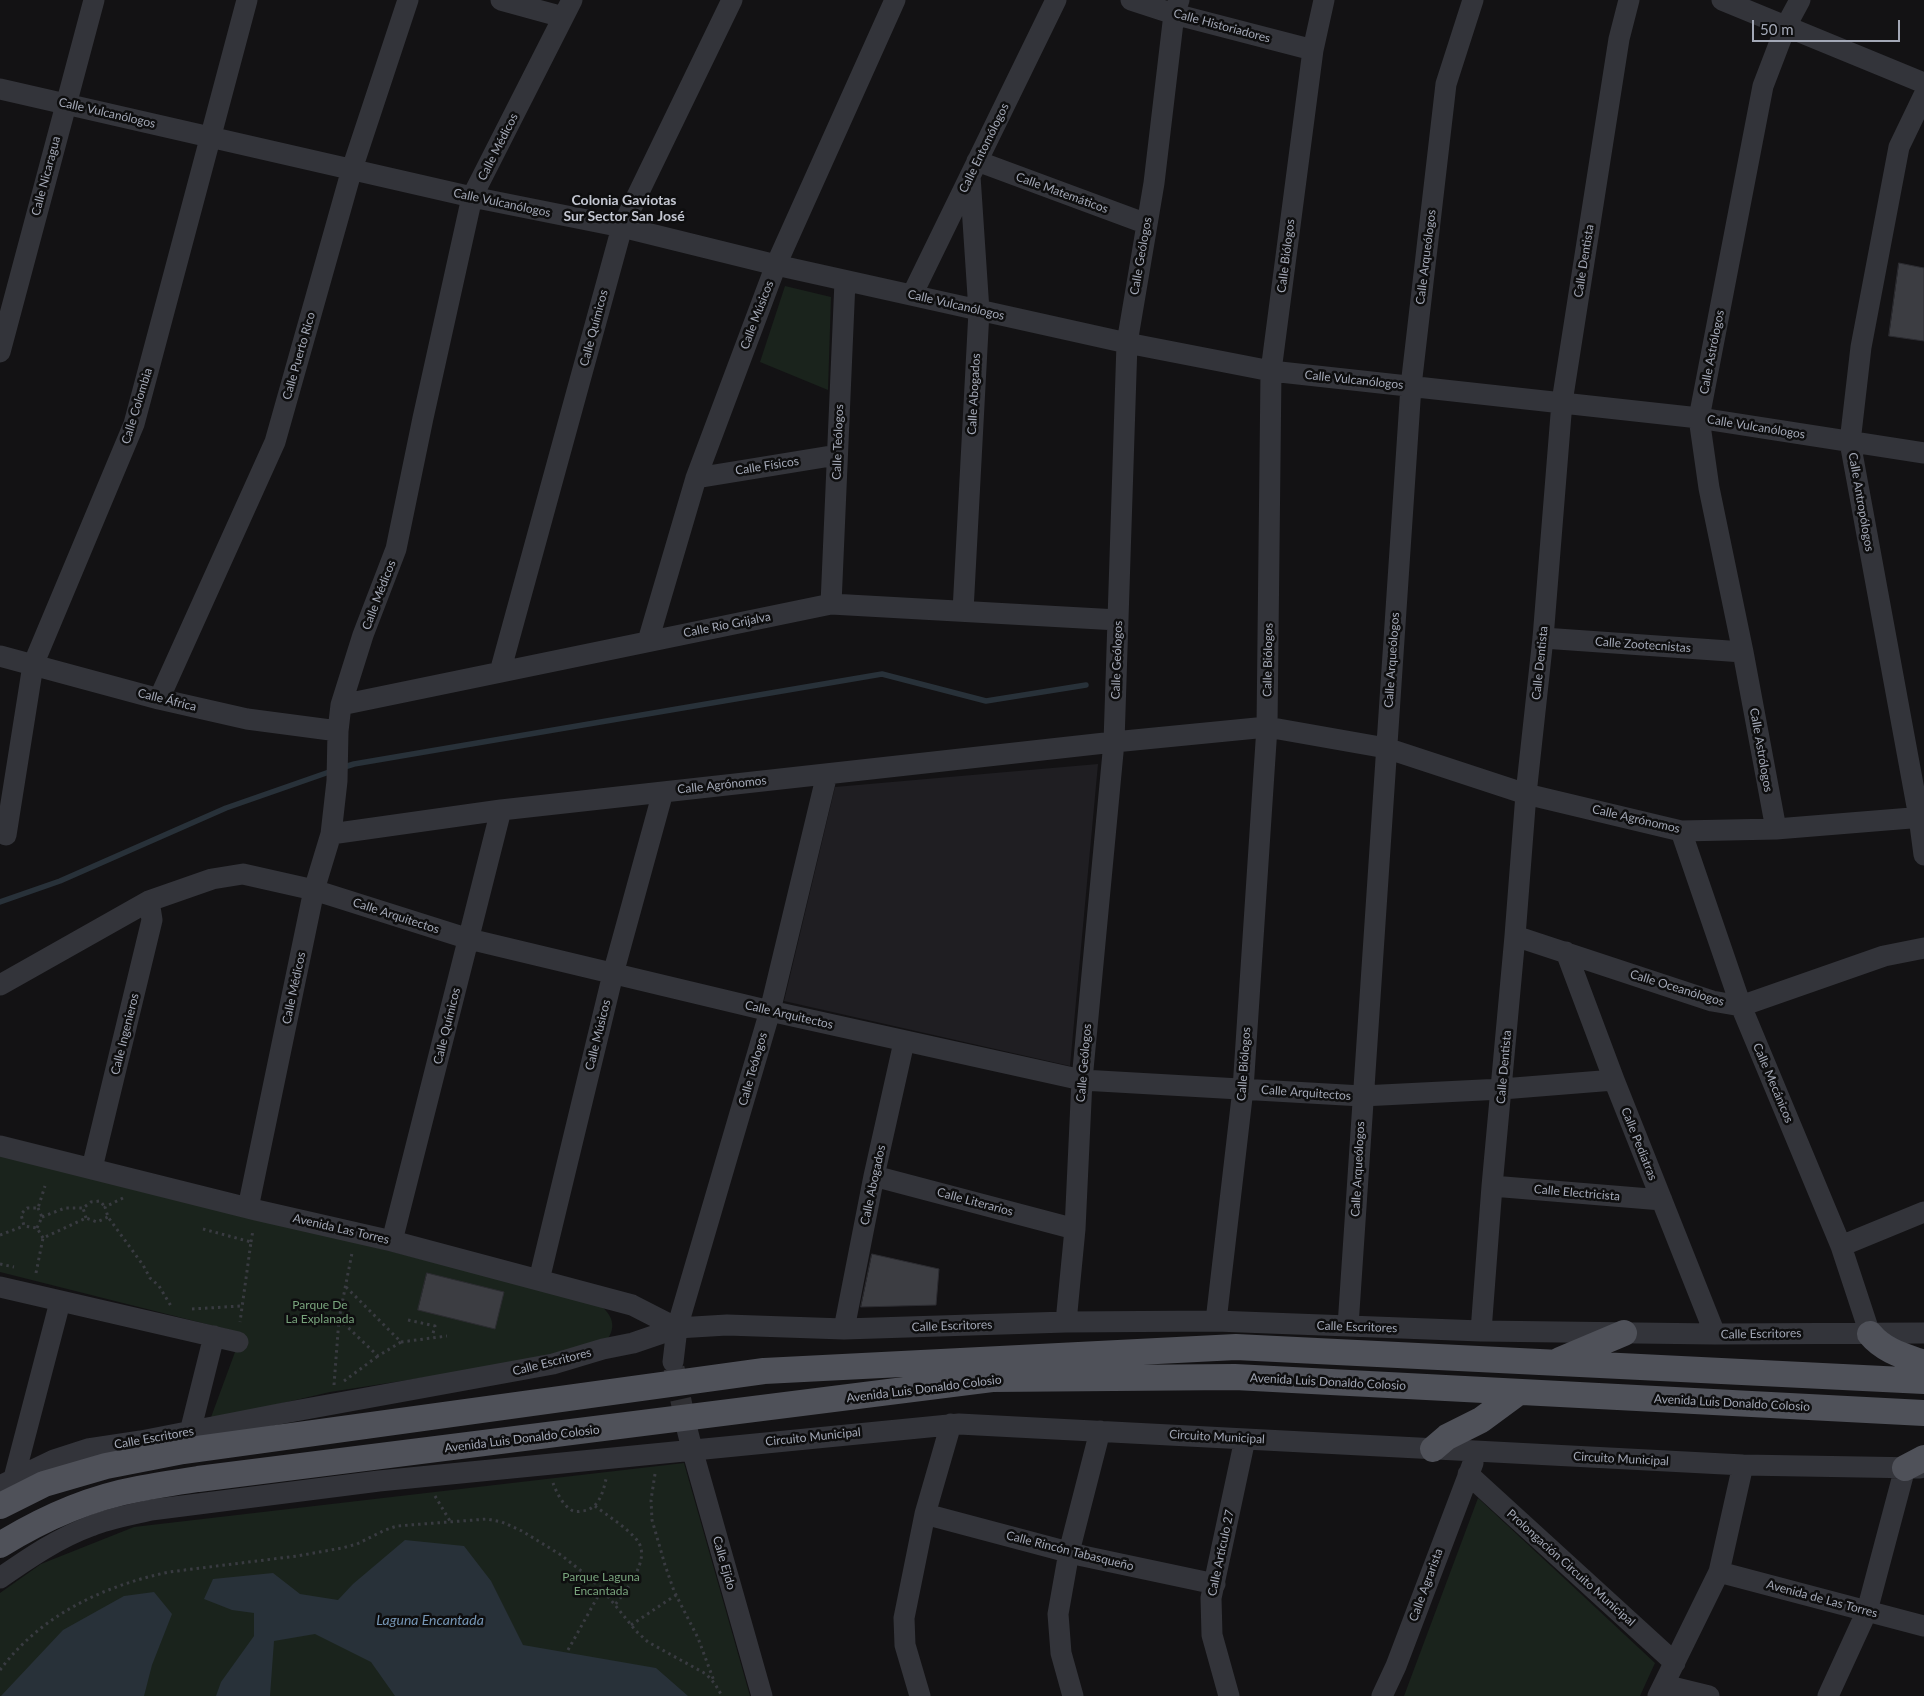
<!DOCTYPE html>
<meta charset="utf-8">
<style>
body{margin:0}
#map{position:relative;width:1924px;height:1696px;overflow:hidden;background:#131214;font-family:Lato,sans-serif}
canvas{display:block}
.scale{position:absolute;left:1752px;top:20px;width:148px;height:22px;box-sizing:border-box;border:2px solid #a3a8b6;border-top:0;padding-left:6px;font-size:15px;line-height:18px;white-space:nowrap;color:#a3a8b6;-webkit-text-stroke:4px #0e0e0f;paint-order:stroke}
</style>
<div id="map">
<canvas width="1924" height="1696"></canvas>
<div class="scale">50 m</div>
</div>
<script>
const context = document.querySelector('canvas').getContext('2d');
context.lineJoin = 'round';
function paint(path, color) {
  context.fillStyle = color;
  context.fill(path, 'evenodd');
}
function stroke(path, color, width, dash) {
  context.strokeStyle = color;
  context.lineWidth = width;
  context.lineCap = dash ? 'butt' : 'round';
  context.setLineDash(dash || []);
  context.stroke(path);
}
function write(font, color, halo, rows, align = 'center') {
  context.font = font + ' Lato,sans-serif';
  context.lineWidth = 5;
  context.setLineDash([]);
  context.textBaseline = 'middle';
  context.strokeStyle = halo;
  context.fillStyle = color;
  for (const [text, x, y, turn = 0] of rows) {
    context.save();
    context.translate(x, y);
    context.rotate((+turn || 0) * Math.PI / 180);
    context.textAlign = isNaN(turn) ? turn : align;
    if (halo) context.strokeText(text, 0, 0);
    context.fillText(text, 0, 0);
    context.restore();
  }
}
const built = new Path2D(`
 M 1098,764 L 1070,1066 L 784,1001 L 835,787 Z`);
const green = new Path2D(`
 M 785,286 L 831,297 L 828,390 L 760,362 Z
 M 0,1151 L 600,1305 C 612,1315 617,1326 607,1340 L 531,1361 L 330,1392 L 210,1420 L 242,1333 L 0,1272 Z
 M 684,1463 L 750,1696 L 0,1696 L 0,1593 L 41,1564 L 134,1527 Z
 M 1478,1498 L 1655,1663 L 1640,1696 L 1404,1696 Z`);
const water = new Path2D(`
 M 405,1540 L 464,1546 L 491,1581 L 523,1645 L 656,1668 L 688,1696 L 395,1696 L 371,1662 L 315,1634 L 274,1641 L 270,1696 L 216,1696 L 221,1682 L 254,1636 L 254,1613 L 232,1610 L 204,1599 L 213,1579 L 273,1573 L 300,1594 L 338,1600 L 353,1584 Z
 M 154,1592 L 172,1614 L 152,1665 L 144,1696 L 1,1696 L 63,1630 L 124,1596 Z`);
const stream = new Path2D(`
 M 341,768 L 354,764 L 882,674 L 986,701 L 1086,685
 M 0,902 L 60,881 L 226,808 L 332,771`);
const building = new Path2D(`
 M 1899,263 L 1924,268 L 1924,341 L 1889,336 Z
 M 872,1254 L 939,1269 L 936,1305 L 861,1307 Z
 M 427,1273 L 504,1292 L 495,1329 L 418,1310 Z`);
const minorTunnel = new Path2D(`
 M 674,1368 L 687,1429`);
const path = new Path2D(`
 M 123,1198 L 105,1207 L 108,1217 L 143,1265 L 150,1278 L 159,1286 L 171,1306
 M 42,1217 L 65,1208 L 83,1208
 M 86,1218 L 83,1208 L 91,1202 L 100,1201 L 105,1207
 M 37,1228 L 42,1217 L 38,1208
 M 203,1229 L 251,1242 L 240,1322
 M 0,1235 L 24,1226
 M 43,1238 L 37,1228 L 24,1226 L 21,1214 L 27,1208 L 38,1208 L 45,1186
 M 251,1242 L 253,1230
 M 0,1264 L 14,1267
 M 36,1273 L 43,1238 L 86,1218 L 97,1222 L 108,1217
 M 192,1309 L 241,1306
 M 339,1319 L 378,1356 L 401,1342 L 345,1286
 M 408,1320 L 435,1326 L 432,1337
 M 401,1342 L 447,1336
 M 344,1381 L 378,1356
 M 334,1385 L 339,1319 L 352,1253
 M 655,1474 L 651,1500 L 652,1520 L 665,1565 L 674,1591 L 698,1638 L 714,1681
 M 553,1483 C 556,1491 562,1504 570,1509 C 573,1512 578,1512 582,1511 C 598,1510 603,1493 606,1479
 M 435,1496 L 450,1521
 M 595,1506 C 608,1516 626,1527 637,1540 C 652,1559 626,1590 615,1605
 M 631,1625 L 676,1595
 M 568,1650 L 602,1589
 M 0,1670 C 41,1615 103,1586 169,1572 L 297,1556 L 342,1548 L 357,1544 L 385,1530 L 397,1526 L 487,1519 L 502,1522 L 522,1531 L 561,1555 L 585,1574 L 602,1589 L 636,1631 L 648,1642 L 706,1674 L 715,1684 L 722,1696`);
const minor = new Path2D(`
 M 501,0 L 563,17
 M 1131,0 L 1174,14 L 1313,50
 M 1722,0 L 1924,83
 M 0,89 L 472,197 L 622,227 L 776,265 L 1127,343 L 1271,371 L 1699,418 L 1924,453
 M 1924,95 L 1899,147 L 1861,347 L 1850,442 L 1919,817 L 1924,855
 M 977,161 L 1147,224
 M 912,295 L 1056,0
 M 0,352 L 94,0
 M 696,478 L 837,455
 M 831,604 L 845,281
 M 963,611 L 979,311 L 970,176
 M 1543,638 L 1743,652
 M 648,641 L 696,478 L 776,265 L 895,0
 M 0,656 L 159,699 L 247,719 L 338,731
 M 500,672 L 622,227 L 732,0
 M 159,699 L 275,442 L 352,169 L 408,0
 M 341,705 L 831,604 L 1118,620
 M 1776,829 L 1743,652 L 1709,488 L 1699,418 L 1763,86 L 1786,26 L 1800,0
 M 1681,831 L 1741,1006 L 1841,1246 L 1870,1334
 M 331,834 L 501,810 L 1114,742 L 1267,727 L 1386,748 L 1526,794 L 1681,831 L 1776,829 L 1924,817
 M 6,835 L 33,665 L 134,424 L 247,0
 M 1515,936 L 1712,1001 L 1741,1006 L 1884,956 L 1924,948
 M 1566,952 L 1614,1080 L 1715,1334
 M 0,985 L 149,901 L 212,879 L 243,874 L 314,890 L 469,939 L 770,1011 L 1082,1080 L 1362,1096 L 1502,1089 L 1614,1080
 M 0,1146 L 256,1210 L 392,1241 L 632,1305 L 677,1328
 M 92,1168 L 152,920 L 149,901
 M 874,1176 L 1075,1229
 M 1492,1186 L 1662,1200
 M 248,1208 L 314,890 L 331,834 L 337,781 L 338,731 L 341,705 L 363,635 L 396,549 L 423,418 L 472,197 L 572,0
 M 392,1241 L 501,810
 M 1841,1246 L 1924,1212
 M 539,1280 L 613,974 L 663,792
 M 0,1287 L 238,1342
 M 1216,1321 L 1243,1089 L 1267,727 L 1271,371 L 1313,50 L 1324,0
 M 1066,1322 L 1075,1229 L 1082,1080 L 1114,742 L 1127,343 L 1154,183 L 1174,14 L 1179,0
 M 1348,1326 L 1411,386 L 1446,84 L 1473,0
 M 844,1329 L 874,1176 L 904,1042
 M 1481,1331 L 1492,1186 L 1515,936 L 1526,794 L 1543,638 L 1562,402 L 1619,39 L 1629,0
 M 673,1362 L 677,1328 L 770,1011 L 827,774
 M 687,1429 L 692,1449 L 762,1696
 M 190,1432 L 214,1336
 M 1468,1474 L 1675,1663
 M 14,1478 L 60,1302
 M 0,1486 L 54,1460 L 88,1449 L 141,1441 L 284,1413 L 553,1364 L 603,1349 L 633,1343 L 677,1328 L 727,1325 L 844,1329 L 1066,1322 L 1216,1321 L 1481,1331 L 1715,1334 L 1924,1333
 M 925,1514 L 1083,1556 L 1215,1584
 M 1719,1572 L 1924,1626
 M 0,1578 C 29,1558 58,1538 91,1526 C 110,1518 131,1515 151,1510 L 379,1481 L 959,1424 L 1743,1465 L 1920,1468
 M 1664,1685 L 1709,1696
 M 920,1696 L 905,1645 L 904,1618 L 925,1514 L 951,1424
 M 1073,1696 L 1061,1653 L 1058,1614 L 1069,1552 L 1100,1431
 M 1229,1696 L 1212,1635 L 1211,1598 L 1245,1439
 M 1382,1696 L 1396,1666 L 1473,1463
 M 1658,1696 L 1719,1572 L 1743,1465
 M 1828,1696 L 1867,1611 L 1905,1468`);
const major = new Path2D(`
 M 1870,1334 C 1884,1351 1904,1356 1924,1363
 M 1560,1360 L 1624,1333
 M 1433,1449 L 1447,1437 L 1481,1420 L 1519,1392
 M 1905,1468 L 1924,1458
 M 0,1506 L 44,1484 L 106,1466 L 183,1451 L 764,1371 L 1236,1347 L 1924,1381
 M 0,1545 C 42,1519 89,1498 138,1489 C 158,1485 178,1482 198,1479 L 992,1379 L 1235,1377 L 1924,1413`);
const streetNames = [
 ["Calle Historiadores",1222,26,15],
 ["Calle Vulcanólogos",107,113,13],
 ["Calle Médicos",498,147,-63],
 ["Calle Entomólogos",984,148,-64],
 ["Calle Nicaragua",46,176,-75],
 ["Calle Matemáticos",1062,193,20],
 ["Calle Vulcanólogos",502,203,12],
 ["Calle Geólogos",1141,256,-80],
 ["Calle Biólogos",1286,256,-83],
 ["Calle Arqueólogos",1426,257,-83],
 ["Calle Dentista",1584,261,-81],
 ["Calle Vulcanólogos",956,305,13],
 ["Calle Músicos",757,315,-69],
 ["Calle Químicos",594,328,-75],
 ["Calle Astrólogos",1712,352,-79],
 ["Calle Puerto Rico",299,356,-74],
 ["Calle Vulcanólogos",1354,380,6],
 ["Calle Abogados",974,394,-87],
 ["Calle Colombia",137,406,-73],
 ["Calle Vulcanólogos",1756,427,9],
 ["Calle Teólogos",838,442,-88],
 ["Calle Físicos",767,466,-9],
 ["Calle Antropólogos",1861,502,80],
 ["Calle Médicos",379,595,-69],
 ["Calle Río Grijalva",727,625,-11],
 ["Calle Zootecnistas",1643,645,4],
 ["Calle Geólogos",1117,660,-88],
 ["Calle Biólogos",1268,660,-89],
 ["Calle Arqueólogos",1392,660,-86],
 ["Calle Dentista",1540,663,-84],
 ["Calle África",167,700,14],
 ["Calle Astrólogos",1761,750,80],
 ["Calle Agrónomos",722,785,-6],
 ["Calle Agrónomos",1636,819,13],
 ["Calle Arquitectos",396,916,18],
 ["Calle Médicos",294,988,-78],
 ["Calle Oceanólogos",1677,988,17],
 ["Calle Arquitectos",789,1015,13],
 ["Calle Químicos",447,1026,-76],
 ["Calle Ingenieros",125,1034,-76],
 ["Calle Músicos",598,1035,-76],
 ["Calle Geólogos",1084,1063,-85],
 ["Calle Biólogos",1244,1064,-86],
 ["Calle Dentista",1504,1067,-85],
 ["Calle Teólogos",753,1069,-74],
 ["Calle Mecánicos",1773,1083,67],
 ["Calle Arquitectos",1306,1093,4],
 ["Calle Pediatras",1639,1144,68],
 ["Calle Arqueólogos",1358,1169,-87],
 ["Calle Abogados",873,1185,-78],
 ["Calle Electricista",1577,1193,5],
 ["Calle Literarios",975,1202,15],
 ["Avenida Las Torres",341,1229,13],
 ["Calle Escritores",952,1326,-2],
 ["Calle Escritores",1357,1327,2],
 ["Calle Escritores",1761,1334,-1],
 ["Calle Escritores",552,1362,-14],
 ["Avenida Luis Donaldo Colosio",1328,1382,3],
 ["Avenida Luis Donaldo Colosio",924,1389,-7],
 ["Avenida Luis Donaldo Colosio",1732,1403,3],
 ["Circuito Municipal",813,1437,-6],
 ["Circuito Municipal",1217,1437,3],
 ["Calle Escritores",154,1438,-10],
 ["Avenida Luis Donaldo Colosio",522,1439,-7],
 ["Circuito Municipal",1621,1459,3],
 ["Calle Rincón Tabasqueño",1070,1551,14],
 ["Calle Artículo 27",1221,1553,-78],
 ["Calle Ejido",724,1563,74],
 ["Prolongación Circuito Municipal",1571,1568,42],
 ["Calle Agrarista",1426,1585,-70],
 ["Avenida de Las Torres",1822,1599,15]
];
const parkNames = [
 ["Parque De",320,1305],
 ["La Explanada",320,1319],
 ["Parque Laguna",601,1577],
 ["Encantada",601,1591]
];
const neighbourhoodNames = [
 ["Colonia Gaviotas",624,200],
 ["Sur Sector San José",624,216]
];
const waterNames = [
 ["Laguna Encantada",430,1620]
];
paint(built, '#1f1e22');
paint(green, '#1a231c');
paint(water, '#283139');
stroke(stream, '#283139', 5.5);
paint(building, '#3c3d42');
stroke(building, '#2c2c31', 1);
stroke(minorTunnel, '#303034', 21, [21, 11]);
stroke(path, '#393b41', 3, [2.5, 4]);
stroke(minor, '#33343a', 21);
stroke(major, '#4f5159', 26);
write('12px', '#a3a8b6', '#0e0e0f', streetNames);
write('12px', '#78a37c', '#0e0e0f', parkNames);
write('bold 14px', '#c4c7d2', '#0e0e0f', neighbourhoodNames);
write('italic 14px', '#7696b5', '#0e0e0f', waterNames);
</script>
